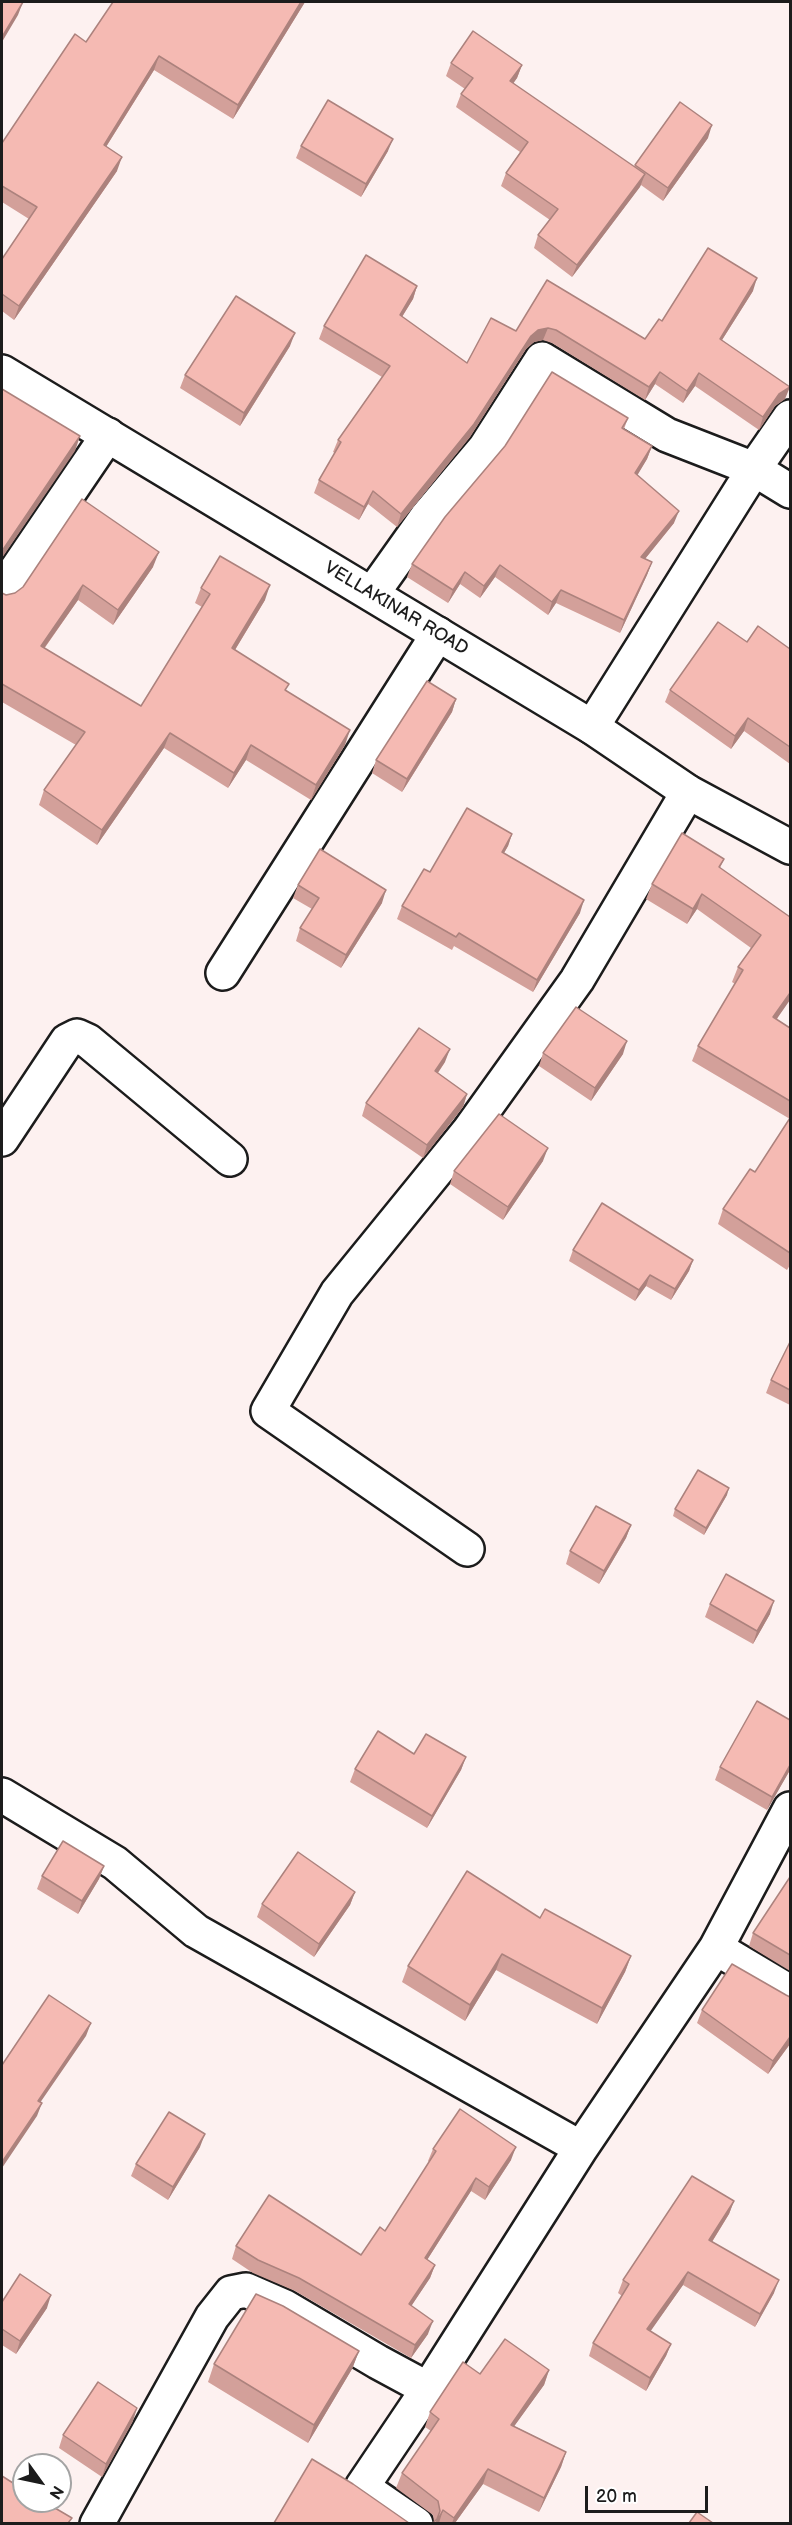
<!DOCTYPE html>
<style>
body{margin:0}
#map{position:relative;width:792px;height:2525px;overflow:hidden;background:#fdf1f0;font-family:"Balsamiq Sans",sans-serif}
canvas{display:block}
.frame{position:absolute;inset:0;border:3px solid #1c1c1c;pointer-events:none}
.north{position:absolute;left:12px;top:2453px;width:60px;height:60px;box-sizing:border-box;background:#fff;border:2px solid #a4a4a4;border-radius:50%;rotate:123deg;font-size:16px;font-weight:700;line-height:24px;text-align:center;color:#1c1c1c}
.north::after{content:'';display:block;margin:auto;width:21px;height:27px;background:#1c1c1c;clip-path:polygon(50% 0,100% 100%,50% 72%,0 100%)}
.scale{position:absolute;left:585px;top:2486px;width:123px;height:27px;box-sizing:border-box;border:3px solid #1c1c1c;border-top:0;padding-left:8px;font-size:18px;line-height:21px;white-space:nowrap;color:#1c1c1c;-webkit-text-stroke:4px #fff;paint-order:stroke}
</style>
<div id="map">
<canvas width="792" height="2525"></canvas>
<div class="frame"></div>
<div class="north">N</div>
<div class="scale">20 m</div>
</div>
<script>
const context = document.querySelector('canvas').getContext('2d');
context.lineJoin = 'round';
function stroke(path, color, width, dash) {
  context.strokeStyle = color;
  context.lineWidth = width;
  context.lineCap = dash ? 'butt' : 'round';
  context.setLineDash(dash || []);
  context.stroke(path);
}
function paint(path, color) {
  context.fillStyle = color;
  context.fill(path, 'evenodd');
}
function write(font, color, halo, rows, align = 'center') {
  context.font = font + ' "Balsamiq Sans",sans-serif';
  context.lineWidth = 4.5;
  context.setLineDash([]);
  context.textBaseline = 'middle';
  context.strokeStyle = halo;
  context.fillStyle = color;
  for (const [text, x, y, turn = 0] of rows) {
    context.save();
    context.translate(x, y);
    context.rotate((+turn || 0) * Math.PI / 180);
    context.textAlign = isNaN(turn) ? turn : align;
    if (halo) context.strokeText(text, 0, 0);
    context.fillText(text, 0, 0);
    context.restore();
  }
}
const street = new Path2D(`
 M 2,591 L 108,435
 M 372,594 L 426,518 L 485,448 L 542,359 L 667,435 L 754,469 L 790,491
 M 592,727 L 754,469 L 790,417
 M 223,973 L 438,634
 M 2,1139 L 67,1041 L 77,1036 L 88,1041 L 230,1159
 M 467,1549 L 268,1411 L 337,1293 L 468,1132 L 577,980 L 688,792
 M 2,1795 L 115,1863 L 196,1931 L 581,2148
 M 716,1948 L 790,1992
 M 97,2524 L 212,2317 L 231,2293 L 246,2290 L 285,2307 L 378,2362 L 428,2389 L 581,2148 L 716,1948 L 790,1809
 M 416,2524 L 362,2487 L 428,2389`);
const secondary = new Path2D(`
 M 2,372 L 592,727 L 688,792 L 790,847`);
const wall = new Path2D(`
 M 305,2 L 233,119 L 154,70 L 106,147 L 117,171 L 14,320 L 2,311 L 2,259 L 29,219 L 2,202 L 2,143 L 86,42 Z
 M 451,63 L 522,65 L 517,78 L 513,83 L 634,167 L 635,165 L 708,138 L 663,201 L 641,185 L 572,277 L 534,248 L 538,235 L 550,220 L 501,186 L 506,173 L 520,152 L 456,107 L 461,94 L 465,89 L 446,76 Z
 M 301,146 L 388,151 L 361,197 L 296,158 Z
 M 547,280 L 645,339 L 662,321 L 753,291 L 722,340 L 785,399 L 775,406 L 759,430 L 695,386 L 683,403 L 655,384 L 645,400 L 552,343 L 543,340 L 534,342 L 526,349 L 470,437 L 397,527 L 368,504 L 359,520 L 314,493 L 319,480 L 335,453 L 333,452 L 338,440 L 382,377 L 319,339 L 324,326 L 417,286 L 413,299 L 402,317 L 467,363 L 516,331 Z
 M 290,346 L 240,426 L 180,388 L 185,375 Z
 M 628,418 L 624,429 L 652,446 L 647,459 L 637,475 L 674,523 L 645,559 L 652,562 L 647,575 L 620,633 L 556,603 L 548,615 L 495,577 L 480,598 L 460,584 L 448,603 L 407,577 L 412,564 Z
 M 153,567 L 113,625 L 78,600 L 44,649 L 141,706 L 202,607 L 195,603 L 201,588 L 265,600 L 235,650 L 287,691 L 345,745 L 311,800 L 246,760 L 228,788 L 164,748 L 97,845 L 39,805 L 44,790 L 76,745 L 2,702 L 2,593 L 6,595 Z
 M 747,642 L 790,649 L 790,764 L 744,731 L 731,749 L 665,702 L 670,690 Z
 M 456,699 L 452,712 L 402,792 L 372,773 L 376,760 Z
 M 512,834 L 508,846 L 504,853 L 580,913 L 533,992 L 454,946 L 452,950 L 397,919 L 402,906 L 430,872 Z
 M 724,859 L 720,868 L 790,917 L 777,1020 L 790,1028 L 790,1265 L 787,1270 L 718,1224 L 723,1209 L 755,1172 L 790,1119 L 692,1061 L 698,1046 L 735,984 L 732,982 L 738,967 L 751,948 L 697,909 L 687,924 L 646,899 L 652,884 Z
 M 298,885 L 382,903 L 341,968 L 296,941 L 300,928 L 312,909 L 293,898 Z
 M 543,1053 L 623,1054 L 591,1101 L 539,1066 Z
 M 445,1062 L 438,1073 L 467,1094 L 463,1107 L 423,1158 L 362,1116 L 366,1103 Z
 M 543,1161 L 503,1220 L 450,1184 L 454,1171 Z
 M 573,1250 L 693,1260 L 689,1271 L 671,1300 L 646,1286 L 635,1301 L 569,1261 Z
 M 790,1342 L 790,1405 L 766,1393 L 771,1380 Z
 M 727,1495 L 704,1535 L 673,1516 L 675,1509 Z
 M 631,1525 L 626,1538 L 599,1584 L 566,1564 L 570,1551 Z
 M 710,1604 L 770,1614 L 753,1644 L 705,1617 Z
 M 790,1720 L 790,1770 L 767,1810 L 715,1780 L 720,1767 Z
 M 466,1757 L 461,1770 L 427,1828 L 350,1782 L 355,1769 Z
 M 104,1866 L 99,1879 L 78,1914 L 37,1889 L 42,1876 Z
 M 790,1877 L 790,1971 L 749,1946 L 753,1933 Z
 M 355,1892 L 350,1905 L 314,1957 L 257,1917 L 262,1904 Z
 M 540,1918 L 631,1956 L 625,1972 L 597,2024 L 496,1970 L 465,2021 L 402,1982 L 408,1966 Z
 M 786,1995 L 790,1997 L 790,2044 L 768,2074 L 697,2023 L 702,2010 Z
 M 200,2147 L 168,2200 L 131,2176 L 136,2164 Z
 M 433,2149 L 511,2160 L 485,2200 L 471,2191 L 427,2260 L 435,2265 L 430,2278 L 411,2306 L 428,2334 L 411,2358 L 295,2291 L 253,2273 L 232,2259 L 236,2246 L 361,2255 L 385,2231 L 429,2162 L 428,2161 Z
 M 734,2201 L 729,2214 L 712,2242 L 774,2293 L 755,2327 L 683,2285 L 650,2331 L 671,2344 L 666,2356 L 646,2391 L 589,2356 L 593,2343 L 622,2296 L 618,2293 L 623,2280 Z
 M 2,2302 L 47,2308 L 16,2354 L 2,2345 Z
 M 359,2351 L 352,2369 L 308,2443 L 208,2382 L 214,2364 Z
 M 549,2370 L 544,2385 L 514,2426 L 566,2452 L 561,2467 L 539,2512 L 483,2484 L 455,2523 L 433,2523 L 434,2522 L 433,2515 L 396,2488 L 402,2473 L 431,2431 L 425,2427 L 430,2412 L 480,2374 Z
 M 133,2421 L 102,2477 L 59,2448 L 63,2435 Z`);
const shadedWall = new Path2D(`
 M 23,2 L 18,15 L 2,42 L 2,37 Z
 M 301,2 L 305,2 L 233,119 L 238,105 Z
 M 159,56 L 154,70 L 99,158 L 104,145 Z
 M 522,65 L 517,78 L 506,94 L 510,81 Z
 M 712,125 L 708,138 L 663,201 L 668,188 Z
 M 393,139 L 388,151 L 361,197 L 366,184 Z
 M 122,157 L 117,171 L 14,320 L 19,306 Z
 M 645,174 L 640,187 L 572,277 L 577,265 Z
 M 757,278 L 753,291 L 715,351 L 720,339 Z
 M 417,286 L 413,299 L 395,328 L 400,315 Z
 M 548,328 L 543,340 L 534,342 L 526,349 L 470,437 L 397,527 L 401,514 L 531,336 L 538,330 Z
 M 295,333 L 290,346 L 240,426 L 244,413 Z
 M 660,372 L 655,384 L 645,400 L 649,387 Z
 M 699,373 L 695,386 L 683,403 L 687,391 Z
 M 790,387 L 785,399 L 775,406 L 759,430 L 763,417 L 779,394 Z
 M 80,436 L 75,451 L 2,558 L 2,551 Z
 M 652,446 L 647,459 L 631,486 L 635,473 Z
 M 373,491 L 368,504 L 359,520 L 364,507 Z
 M 679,511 L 674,523 L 636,570 L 641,557 Z
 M 159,552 L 153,567 L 113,625 L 118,610 Z
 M 652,562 L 647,575 L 620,633 L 624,620 Z
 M 500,565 L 495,577 L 480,598 L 484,586 Z
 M 465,572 L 460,584 L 448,603 L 453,590 Z
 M 83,585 L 78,600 L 35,661 L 41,646 Z
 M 270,585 L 265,600 L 227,663 L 232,648 Z
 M 561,590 L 556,603 L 548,615 L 552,602 Z
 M 456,699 L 452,712 L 402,792 L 407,779 Z
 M 748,718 L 744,731 L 731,749 L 735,736 Z
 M 350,730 L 345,745 L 311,800 L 316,785 Z
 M 170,733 L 164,748 L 97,845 L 102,830 Z
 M 251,745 L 246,760 L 228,788 L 234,773 Z
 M 512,834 L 508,846 L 497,865 L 502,852 Z
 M 386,890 L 382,903 L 341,968 L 346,955 Z
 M 702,894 L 697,909 L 687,924 L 693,909 Z
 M 584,900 L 580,913 L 533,992 L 537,980 Z
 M 790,993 L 790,1000 L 767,1033 L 773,1017 Z
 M 627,1041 L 623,1054 L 591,1101 L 595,1088 Z
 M 450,1049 L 445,1062 L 430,1084 L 435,1071 Z
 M 467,1094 L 463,1107 L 423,1158 L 427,1145 Z
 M 548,1148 L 543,1161 L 503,1220 L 508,1207 Z
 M 693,1260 L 689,1271 L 671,1300 L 675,1289 Z
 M 650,1275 L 646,1286 L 635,1301 L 639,1290 Z
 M 729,1488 L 727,1495 L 704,1535 L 706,1528 Z
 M 631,1525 L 626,1538 L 599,1584 L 604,1571 Z
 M 774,1601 L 770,1614 L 753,1644 L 757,1631 Z
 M 466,1757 L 461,1770 L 427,1828 L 432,1816 Z
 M 790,1765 L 790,1770 L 767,1810 L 772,1797 Z
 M 104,1866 L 99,1879 L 78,1914 L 82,1901 Z
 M 355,1892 L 350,1905 L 314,1957 L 319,1944 Z
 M 502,1954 L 496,1970 L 465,2021 L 470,2005 Z
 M 631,1956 L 625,1972 L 597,2024 L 602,2008 Z
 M 91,2023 L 86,2036 L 33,2113 L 38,2101 Z
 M 790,2037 L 790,2044 L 768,2074 L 773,2061 Z
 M 42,2103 L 37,2116 L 2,2168 L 2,2162 Z
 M 205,2134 L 200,2147 L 168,2200 L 173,2187 Z
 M 516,2147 L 511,2160 L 485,2200 L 489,2187 Z
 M 476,2178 L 471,2191 L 420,2271 L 425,2258 Z
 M 734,2201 L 729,2214 L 705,2253 L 709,2240 Z
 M 435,2265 L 430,2278 L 404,2317 L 409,2304 Z
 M 688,2272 L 683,2285 L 643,2342 L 647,2329 Z
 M 779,2280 L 774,2293 L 755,2327 L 760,2314 Z
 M 51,2295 L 47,2308 L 16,2354 L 20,2341 Z
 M 433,2321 L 428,2334 L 411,2358 L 415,2345 Z
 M 671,2344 L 666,2356 L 646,2391 L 650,2378 Z
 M 359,2351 L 352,2369 L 308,2443 L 314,2425 Z
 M 549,2370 L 544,2385 L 505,2439 L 511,2425 Z
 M 137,2408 L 133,2421 L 102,2477 L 106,2464 Z
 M 566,2452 L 561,2467 L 539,2512 L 544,2498 Z
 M 488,2469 L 483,2484 L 455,2523 L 452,2523 L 454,2518 Z
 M 443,2510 L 439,2523 L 436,2523 Z`);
const building = new Path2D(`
 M 2,2 L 23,2 L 2,37 Z
 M 113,2 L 301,2 L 238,105 L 159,56 L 104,145 L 122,157 L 19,306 L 2,294 L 2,259 L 37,207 L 2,186 L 2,143 L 75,34 L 86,42 Z
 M 473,31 L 522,65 L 510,81 L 645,174 L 577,265 L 538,235 L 558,209 L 506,173 L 528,142 L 461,94 L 473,78 L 451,63 Z
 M 328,100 L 393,139 L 366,184 L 301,146 Z
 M 680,102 L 712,125 L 668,188 L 635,165 Z
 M 708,248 L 757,278 L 720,339 L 790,387 L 779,394 L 763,417 L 699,373 L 687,391 L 660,372 L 649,387 L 556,330 L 548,328 L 538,330 L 531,336 L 474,424 L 401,514 L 373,491 L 364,507 L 319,480 L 341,442 L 338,440 L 390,366 L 324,326 L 366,255 L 417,286 L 400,315 L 467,363 L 491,318 L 516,331 L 547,280 L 645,339 L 659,319 L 662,321 Z
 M 236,296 L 295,333 L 244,413 L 185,375 Z
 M 552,372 L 628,418 L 622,428 L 652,446 L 635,473 L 679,511 L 641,557 L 652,562 L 624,620 L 561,590 L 552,602 L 500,565 L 484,586 L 465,572 L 453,590 L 412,564 L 445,517 L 505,446 Z
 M 2,389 L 80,436 L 2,551 Z
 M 82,499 L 159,552 L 118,610 L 83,585 L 41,646 L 141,706 L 210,594 L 201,588 L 220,556 L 270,585 L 232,648 L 289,684 L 285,690 L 350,730 L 316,785 L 251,745 L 234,773 L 170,733 L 102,830 L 44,790 L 85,732 L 2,684 L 2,593 L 6,595 L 15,593 L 23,587 Z
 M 718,622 L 747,642 L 758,626 L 790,649 L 790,747 L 748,718 L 735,736 L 670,690 Z
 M 427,681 L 456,699 L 407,779 L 376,760 Z
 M 467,808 L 512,834 L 502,852 L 584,900 L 537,980 L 459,933 L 456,937 L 402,906 L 424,869 L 430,872 Z
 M 682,833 L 724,859 L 719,867 L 790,917 L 790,993 L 773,1017 L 790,1028 L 790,1101 L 698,1046 L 743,970 L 738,967 L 761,935 L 702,894 L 693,909 L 652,884 Z
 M 320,849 L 386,890 L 346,955 L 300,928 L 319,898 L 298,885 Z
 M 576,1007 L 627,1041 L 595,1088 L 543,1053 Z
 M 419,1028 L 450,1049 L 435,1071 L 467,1094 L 427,1145 L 366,1103 Z
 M 499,1114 L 548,1148 L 508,1207 L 454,1171 Z
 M 790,1118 L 790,1253 L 723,1209 L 750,1169 L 755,1172 Z
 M 602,1203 L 693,1260 L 675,1289 L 650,1275 L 639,1290 L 573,1250 Z
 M 790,1342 L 790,1390 L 771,1380 Z
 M 698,1470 L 729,1488 L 706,1528 L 675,1509 Z
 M 596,1506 L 631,1525 L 604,1571 L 570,1551 Z
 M 726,1574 L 774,1601 L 757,1631 L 710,1604 Z
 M 757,1701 L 790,1720 L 790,1765 L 772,1797 L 720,1767 Z
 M 378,1731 L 414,1754 L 426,1734 L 466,1757 L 432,1816 L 355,1769 Z
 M 63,1841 L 104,1866 L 82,1901 L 42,1876 Z
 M 298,1852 L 355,1892 L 319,1944 L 262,1904 Z
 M 467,1871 L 540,1918 L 545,1909 L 631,1956 L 602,2008 L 502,1954 L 470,2005 L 408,1966 Z
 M 790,1877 L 790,1955 L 753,1933 Z
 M 732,1964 L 786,1995 L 790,1997 L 790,2037 L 773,2061 L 702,2010 Z
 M 49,1995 L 91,2023 L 38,2101 L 42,2103 L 2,2162 L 2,2065 Z
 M 460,2109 L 516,2147 L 489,2187 L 476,2178 L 425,2258 L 435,2265 L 409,2304 L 433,2321 L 415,2345 L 299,2278 L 258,2260 L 236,2246 L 269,2195 L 361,2255 L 380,2227 L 385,2231 L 436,2151 L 433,2149 Z
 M 169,2112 L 205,2134 L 173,2187 L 136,2164 Z
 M 692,2176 L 734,2201 L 709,2240 L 779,2280 L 760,2314 L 688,2272 L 647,2329 L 671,2344 L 650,2378 L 593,2343 L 629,2284 L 623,2280 Z
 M 20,2274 L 51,2295 L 20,2341 L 2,2329 L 2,2302 Z
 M 256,2294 L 283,2306 L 359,2351 L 314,2425 L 214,2364 Z
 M 505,2339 L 549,2370 L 511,2425 L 566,2452 L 544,2498 L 488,2469 L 454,2518 L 443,2510 L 436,2523 L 433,2523 L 437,2519 L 440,2511 L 438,2501 L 402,2473 L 439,2419 L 430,2412 L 463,2362 L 480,2374 Z
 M 98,2382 L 137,2408 L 106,2464 L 63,2435 Z
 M 312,2459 L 353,2484 L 409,2523 L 274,2523 Z
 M 2,2476 L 24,2490 L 24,2501 L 43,2501 L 72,2518 L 68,2523 L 2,2523 Z
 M 697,2512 L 713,2523 L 689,2523 Z`);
const streetNames = [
 ["VELLAKINAR ROAD",396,609,31]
];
stroke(street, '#1c1c1c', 38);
stroke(secondary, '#1c1c1c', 38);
stroke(street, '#fff', 33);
stroke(secondary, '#fff', 33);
paint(wall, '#d3a09a');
paint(shadedWall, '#ac827d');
paint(building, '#f5bab3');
stroke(building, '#ac827d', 1.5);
write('18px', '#1c1c1c', '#fff', streetNames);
</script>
